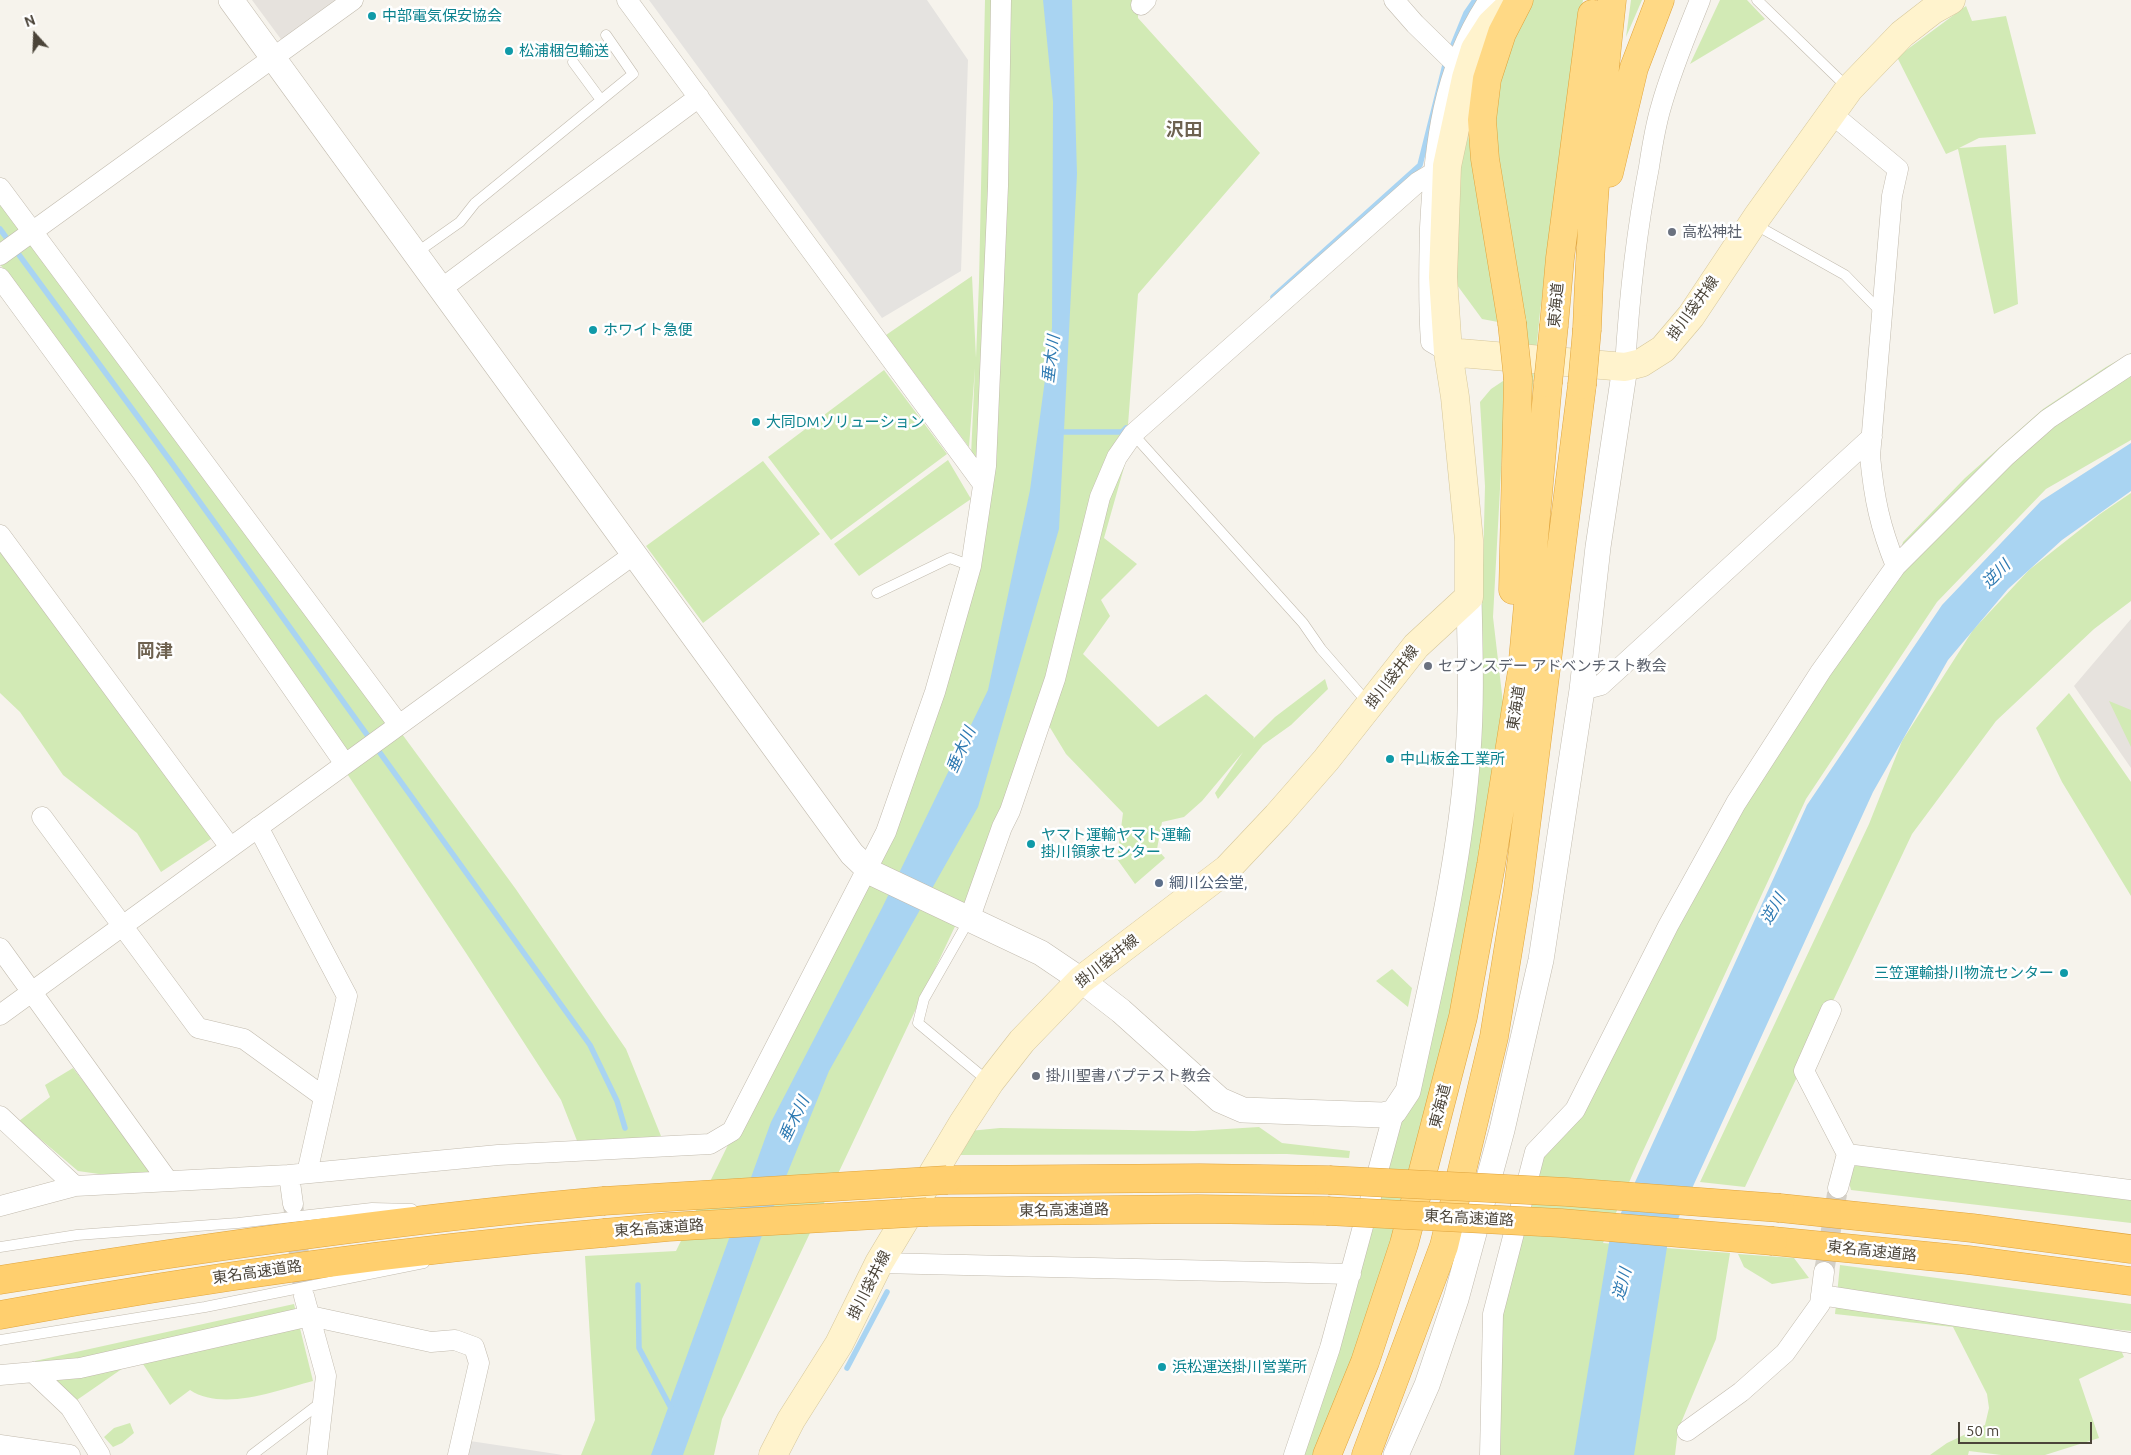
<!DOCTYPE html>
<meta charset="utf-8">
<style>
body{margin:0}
#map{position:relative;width:2131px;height:1455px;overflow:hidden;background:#f6f3ec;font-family:Ubuntu,sans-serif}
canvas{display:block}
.north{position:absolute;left:10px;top:10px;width:50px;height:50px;-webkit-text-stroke:4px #fff;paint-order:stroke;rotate:340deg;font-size:14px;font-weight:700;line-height:20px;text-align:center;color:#4b4439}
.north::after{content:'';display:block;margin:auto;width:18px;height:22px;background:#4b4439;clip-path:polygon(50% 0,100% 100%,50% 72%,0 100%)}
.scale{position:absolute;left:1958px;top:1422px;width:134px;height:22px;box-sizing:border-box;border:2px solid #4b4439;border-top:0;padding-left:6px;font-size:15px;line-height:18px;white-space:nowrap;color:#4b4439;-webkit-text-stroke:4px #fff;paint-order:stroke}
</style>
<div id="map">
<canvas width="2131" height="1455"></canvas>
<div class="north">N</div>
<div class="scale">50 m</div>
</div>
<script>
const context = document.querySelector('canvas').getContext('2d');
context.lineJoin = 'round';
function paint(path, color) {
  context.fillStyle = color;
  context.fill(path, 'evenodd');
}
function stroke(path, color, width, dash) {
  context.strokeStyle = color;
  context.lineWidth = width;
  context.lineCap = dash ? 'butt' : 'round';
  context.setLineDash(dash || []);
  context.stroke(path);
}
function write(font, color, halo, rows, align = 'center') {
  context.font = font + ' Ubuntu,"Noto Sans JP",sans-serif';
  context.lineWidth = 5;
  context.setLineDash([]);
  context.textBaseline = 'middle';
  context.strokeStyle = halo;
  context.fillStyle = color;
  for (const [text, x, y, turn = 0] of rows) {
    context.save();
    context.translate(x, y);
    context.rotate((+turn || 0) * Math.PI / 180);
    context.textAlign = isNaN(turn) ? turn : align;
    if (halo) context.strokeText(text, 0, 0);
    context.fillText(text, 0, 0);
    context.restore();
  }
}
const industrial = new Path2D(`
 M 252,0 L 348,0 L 286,46 Z
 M 2131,619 L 2131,768 L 2074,686 Z`);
const green = new Path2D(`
 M 985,0 L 1138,0 L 1138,18 L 1260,153 L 1138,294 L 1125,464 L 1104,538 L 1137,564 L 1101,600 L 1110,616 L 1083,654 L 1158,727 L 1206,694 L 1254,737 L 1253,739 L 1275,717 L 1325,679 L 1328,689 L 1291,725 L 1263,745 L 1218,799 L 1215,793 L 1243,752 L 1202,801 L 1184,817 L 1162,822 L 1157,849 L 1165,858 L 1135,884 L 1117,859 L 1123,813 L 1066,754 L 1043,716 L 1002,827 L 722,1419 L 714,1455 L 581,1455 L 595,1420 L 585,1256 L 676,1251 L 797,1004 L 910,761 L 988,484 L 971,456 L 975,368 L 969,447 L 886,335 L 972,276 L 976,358 L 979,282 Z
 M 1530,0 L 1583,0 L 1540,312 L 1519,526 L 1495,153 L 1496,80 Z
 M 1631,0 L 1642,0 L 1626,37 Z
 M 1720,0 L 1747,0 L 1765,19 L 1690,64 Z
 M 1966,6 L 1972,21 L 2006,16 L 2036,134 L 1979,138 L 1959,148 L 2006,145 L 2018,304 L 1994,314 L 1958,149 L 1946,154 L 1897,57 Z
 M 1468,134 L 1498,322 L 1482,319 L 1457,285 L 1455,175 Z
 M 0,186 L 515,888 L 626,1049 L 665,1146 L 581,1151 L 561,1100 L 466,953 L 253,632 L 0,264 Z
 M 2131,353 L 2131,440 L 2046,489 L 1937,602 L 1806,799 L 1637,1164 L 1603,1243 L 1730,1253 L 1716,1339 L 1678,1430 L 1675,1455 L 1496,1455 L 1503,1310 L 1542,1153 L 1736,803 L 1896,566 L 1903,542 L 1965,478 L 2043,409 L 2106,367 Z
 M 884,370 L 947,454 L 831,540 L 768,457 Z
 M 1506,379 L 1493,617 L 1503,703 L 1482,863 L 1459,984 L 1391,1251 L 1317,1455 L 1299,1455 L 1398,1121 L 1480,686 L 1485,486 L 1480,402 L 1491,389 Z
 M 948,460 L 971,499 L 859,576 L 834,544 Z
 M 763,461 L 820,534 L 703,623 L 646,546 Z
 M 2131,493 L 2131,601 L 2094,629 L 1996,721 L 1912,834 L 1745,1187 L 1700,1182 L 1869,824 L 1902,741 L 1973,630 L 2029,570 L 2100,514 Z
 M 0,539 L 220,833 L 161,872 L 137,833 L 63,775 L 20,712 L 0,693 Z
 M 2069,693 L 2131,782 L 2131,896 L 2062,782 L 2036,728 Z
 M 2109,701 L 2131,710 L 2131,747 Z
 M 1392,969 L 1412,988 L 1408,1007 L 1376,981 Z
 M 73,1068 L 152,1170 L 141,1180 L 78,1171 L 19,1121 L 50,1097 L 45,1085 Z
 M 1259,1127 L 1282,1143 L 1350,1151 L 1349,1158 L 1287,1154 L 953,1155 L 969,1131 L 1000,1128 L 1194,1131 Z
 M 1858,1163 L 2131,1198 L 2131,1223 L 1851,1190 L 1847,1175 Z
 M 1738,1254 L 1794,1258 L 1809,1278 L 1772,1284 L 1744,1267 Z
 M 1840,1265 L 2131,1304 L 2131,1331 L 2111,1329 L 2124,1357 L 2079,1379 L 2099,1438 L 2045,1455 L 2001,1455 L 1969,1451 L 1968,1455 L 1930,1455 L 1947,1443 L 1985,1425 L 1989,1408 L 1987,1394 L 1953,1327 L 1835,1314 Z
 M 294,1304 L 313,1381 C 278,1390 223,1412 190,1390 L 170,1405 L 135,1352 L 35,1369 L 35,1361 Z
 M 129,1364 L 74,1402 L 48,1380 Z
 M 130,1423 L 134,1433 L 122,1443 L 113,1447 L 104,1437 L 114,1428 Z`);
const parking = new Path2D(`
 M 649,0 L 927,0 L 968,60 L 961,271 L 882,318 Z
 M 470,1441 L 563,1455 L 468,1455 Z`);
const water = new Path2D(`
 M 1043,0 L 1072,0 L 1077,174 L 1059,529 L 978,807 L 829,1071 L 761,1238 L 683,1455 L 651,1455 L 771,1122 L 882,908 L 988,690 L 1030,490 L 1052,328 L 1053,102 Z
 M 2131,443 L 2131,491 L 2062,540 L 2008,589 L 1948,660 L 1873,792 L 1668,1241 L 1634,1455 L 1574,1455 L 1610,1237 L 1807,805 L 1942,605 L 2041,501 Z`);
const stream = new Path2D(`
 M 1450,52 L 1466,13 L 1475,0
 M 0,229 L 171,462 L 590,1045 L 617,1101 L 625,1128
 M 1273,297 L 1420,165 L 1446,61
 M 1059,432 L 1122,432 L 1126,428
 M 638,1285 L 639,1348 L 672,1410
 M 847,1368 L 887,1292`);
const minorTunnel = new Path2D(`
 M 293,1204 L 304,1296
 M 1824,1272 L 1838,1188`);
const service = new Path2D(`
 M 1757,0 L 1848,88
 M 573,62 L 601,100
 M 1754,224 L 1845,275 L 1882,313
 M 416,253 L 460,222 L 475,203 L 633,74 L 606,35
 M 1133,434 L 1303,623 L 1321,649 L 1368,703
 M 877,593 L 950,558 L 971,566
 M 969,920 L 924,999 L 918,1023 L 989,1082
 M 0,1247 L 77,1235 L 238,1223 L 372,1208 L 412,1209
 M 0,1340 L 205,1307 L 424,1263
 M 252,1455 L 323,1401`);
const minor = new Path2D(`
 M 627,0 L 983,484
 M 1394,0 L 1415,24 L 1455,63
 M 1141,5 L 1146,0
 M 1832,114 L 1898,169 L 1892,196 L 1870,456 C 1874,498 1880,527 1896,566
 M 0,188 L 399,725
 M 0,255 L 353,0
 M 0,278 L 142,472 L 345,764
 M 441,289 L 699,97
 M 1448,352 L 1431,342 C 1428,304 1429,267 1430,228 C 1434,147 1442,70 1489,0
 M 1625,367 C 1629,300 1636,233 1649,167 C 1652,147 1655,127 1661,107 C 1671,71 1686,35 1700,0
 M 0,535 L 230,847
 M 1582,690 L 1601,685 L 1872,437
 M 42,817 L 198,1028 L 244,1039 L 324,1097
 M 258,827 L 347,996 L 307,1173
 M 969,920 L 1002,827 L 1010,811 L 1055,679 L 1100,497 L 1117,457 L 1133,434 L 1418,182 L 1433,173
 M 0,948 L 168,1181
 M 1831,1010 L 1804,1071 L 1847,1154 L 1838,1188
 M 0,1015 L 633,555
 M 0,1116 L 75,1186
 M 1847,1154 L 2131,1190
 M 289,1175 L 293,1204
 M 0,1206 L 75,1186 L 289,1175 L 498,1155 L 710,1144 L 732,1131 L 886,832 L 935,692 L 971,566 L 986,466 L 998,186 L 1001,0
 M 879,1263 L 1351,1274
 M 1821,1295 L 2131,1343
 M 304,1296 L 326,1376 L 317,1455
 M 33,1372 L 70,1407 L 100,1455
 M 0,1375 L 80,1368 L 310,1316 L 431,1342 L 455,1340 L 474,1347 L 479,1363 L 458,1455
 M 1687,1431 L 1741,1392 L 1785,1353 L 1820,1304 L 1824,1272
 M 0,1445 L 70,1455
 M 1294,1455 L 1330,1348 L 1394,1112
 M 1490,1455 L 1493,1314 L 1535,1152 L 1575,1110 L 1668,926 L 1736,803 L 1821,671 L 1896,566 L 2006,456 L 2048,419 L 2131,364`);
const tertiary = new Path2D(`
 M 231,0 L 852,854 L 872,873 L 1041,953 L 1081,980 L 1121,1011 L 1220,1100 L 1243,1110 L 1383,1115 L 1394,1112 L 1408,1091 C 1432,979 1460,867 1468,752 C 1472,701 1470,649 1469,597
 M 1396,1455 L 1427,1385 L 1456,1299 L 1502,1130 L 1541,960 L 1582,690 L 1598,547 L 1625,367`);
const secondary = new Path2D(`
 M 1448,352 L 1625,367 L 1641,363 L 1663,349 L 1691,316 L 1757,217 L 1849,89 L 1902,34 L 1933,10 L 1951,0
 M 773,1455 L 791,1420 L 839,1344 L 879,1263 L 963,1123 L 990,1082 L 1022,1041 L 1081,980 L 1227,869 L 1277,816 L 1326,760 L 1416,646 L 1469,597 L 1469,540 L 1455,397 L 1448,352 L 1443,277 L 1447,166 L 1466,78 L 1475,49 L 1491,24 L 1516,0`);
const trunk = new Path2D(`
 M 1609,173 L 1634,68 L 1660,0
 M 1512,323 L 1485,159 L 1482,120 L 1487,79 L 1502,33 L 1519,0
 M 1554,325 L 1560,258 L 1592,14
 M 1587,329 C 1591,219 1600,109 1612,0
 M 1513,590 L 1518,379
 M 1327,1455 L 1365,1362 L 1404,1244 L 1463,1017 L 1491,865 L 1522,671 L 1548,383
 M 1366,1455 L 1444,1246 L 1494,1037 L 1518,889 L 1582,385`);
const motorway = new Path2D(`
 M 947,1180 L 1200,1178 L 1329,1180
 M 1780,1208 L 1972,1228 L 2131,1249
 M 927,1212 L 1198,1209 L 1327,1211
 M 1773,1241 L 1968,1260 L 2131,1281
 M 0,1280 C 200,1248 401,1219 603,1201
 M 0,1315 C 200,1278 401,1250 604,1233`);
const trunkBridge = new Path2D(`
 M 1512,323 L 1518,379
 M 1548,383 L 1554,325
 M 1582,385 L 1587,329`);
const motorwayBridge = new Path2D(`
 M 1329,1180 L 1567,1192 L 1780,1208
 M 603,1201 L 947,1180
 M 1327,1211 L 1561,1223 L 1773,1241
 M 604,1233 L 668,1227 L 927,1212`);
const markers = [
 [372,16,5,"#0f9aa8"],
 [509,51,5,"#0f9aa8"],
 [1672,232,5,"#6b7280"],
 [593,330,5,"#0f9aa8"],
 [756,422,5,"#0f9aa8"],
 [1428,666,5,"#6b7280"],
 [1390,759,5,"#0f9aa8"],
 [1031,844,5,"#0f9aa8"],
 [1159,883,5,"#5c6f8a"],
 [2064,973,5,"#0f9aa8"],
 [1036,1076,5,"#6b7280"],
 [1162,1367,5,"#0f9aa8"]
];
const cultureNames = [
 ["中部電気保安協会",382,16],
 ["松浦梱包輸送",519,51],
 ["ホワイト急便",603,330],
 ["大同DMソリューション",766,422],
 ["中山板金工業所",1400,759],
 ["ヤマト運輸ヤマト運輸",1041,835],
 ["掛川領家センター",1041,852],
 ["三笠運輸掛川物流センター",2054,973,"right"],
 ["浜松運送掛川営業所",1172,1367]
];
const worshipNames = [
 ["高松神社",1682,232],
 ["セブンスデー アドベンチスト教会",1438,666],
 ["掛川聖書バプテスト教会",1046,1076]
];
const streetNames = [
 ["東海道",1556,305,-85],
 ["掛川袋井線",1693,308,-54],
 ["掛川袋井線",1392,677,-52],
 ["東海道",1516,708,-81],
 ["掛川袋井線",1107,961,-38],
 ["東海道",1440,1106,-76],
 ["東名高速道路",1064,1210,-1],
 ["東名高速道路",1469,1218,3],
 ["東名高速道路",659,1228,-4],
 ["東名高速道路",1872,1251,6],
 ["東名高速道路",257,1272,-8],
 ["掛川袋井線",869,1285,-63]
];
const serviceNames = [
 ["綱川公会堂,",1169,883]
];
const waterNames = [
 ["垂木川",1051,359,-83],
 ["逆川",1996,574,-45],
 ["垂木川",961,750,-66],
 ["逆川",1773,909,-60],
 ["垂木川",794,1119,-64],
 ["逆川",1622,1284,-75]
];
const quarterNames = [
 ["沢田",1184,130],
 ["岡津",155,651]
];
paint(industrial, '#e6e2dd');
paint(green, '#d2eab5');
paint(parking, '#e5e3e0');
paint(water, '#a9d4f2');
stroke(stream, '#a9d4f2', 5.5);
stroke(minorTunnel, '#d4d0c8', 20, [20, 10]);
stroke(service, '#c2bbae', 11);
stroke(minor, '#c2bbae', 21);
stroke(tertiary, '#c2bbae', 26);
stroke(secondary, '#d6c79b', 29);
stroke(trunk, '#e0a43c', 29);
stroke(motorway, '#e0a43c', 29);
stroke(service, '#fff', 10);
stroke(minor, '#fff', 20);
stroke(tertiary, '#fff', 25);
stroke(secondary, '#fff3cd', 28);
stroke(trunk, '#ffd985', 28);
stroke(motorway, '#ffcf6e', 28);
stroke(trunkBridge, '#e0a43c', 29, []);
stroke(motorwayBridge, '#e0a43c', 29, []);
stroke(trunkBridge, '#ffd985', 28);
stroke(motorwayBridge, '#ffcf6e', 28);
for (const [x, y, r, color] of markers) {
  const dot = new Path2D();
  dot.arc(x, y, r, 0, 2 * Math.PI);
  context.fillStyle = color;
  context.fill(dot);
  stroke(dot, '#fff', 2);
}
write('15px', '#0d838f', '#fff', cultureNames, 'left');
write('15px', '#5b616d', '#fff', worshipNames, 'left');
write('15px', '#4b4439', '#fff', streetNames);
write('15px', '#4e5e75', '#fff', serviceNames, 'left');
write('italic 16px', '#2e7ab2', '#fff', waterNames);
write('bold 18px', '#6e6250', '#fff', quarterNames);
</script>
